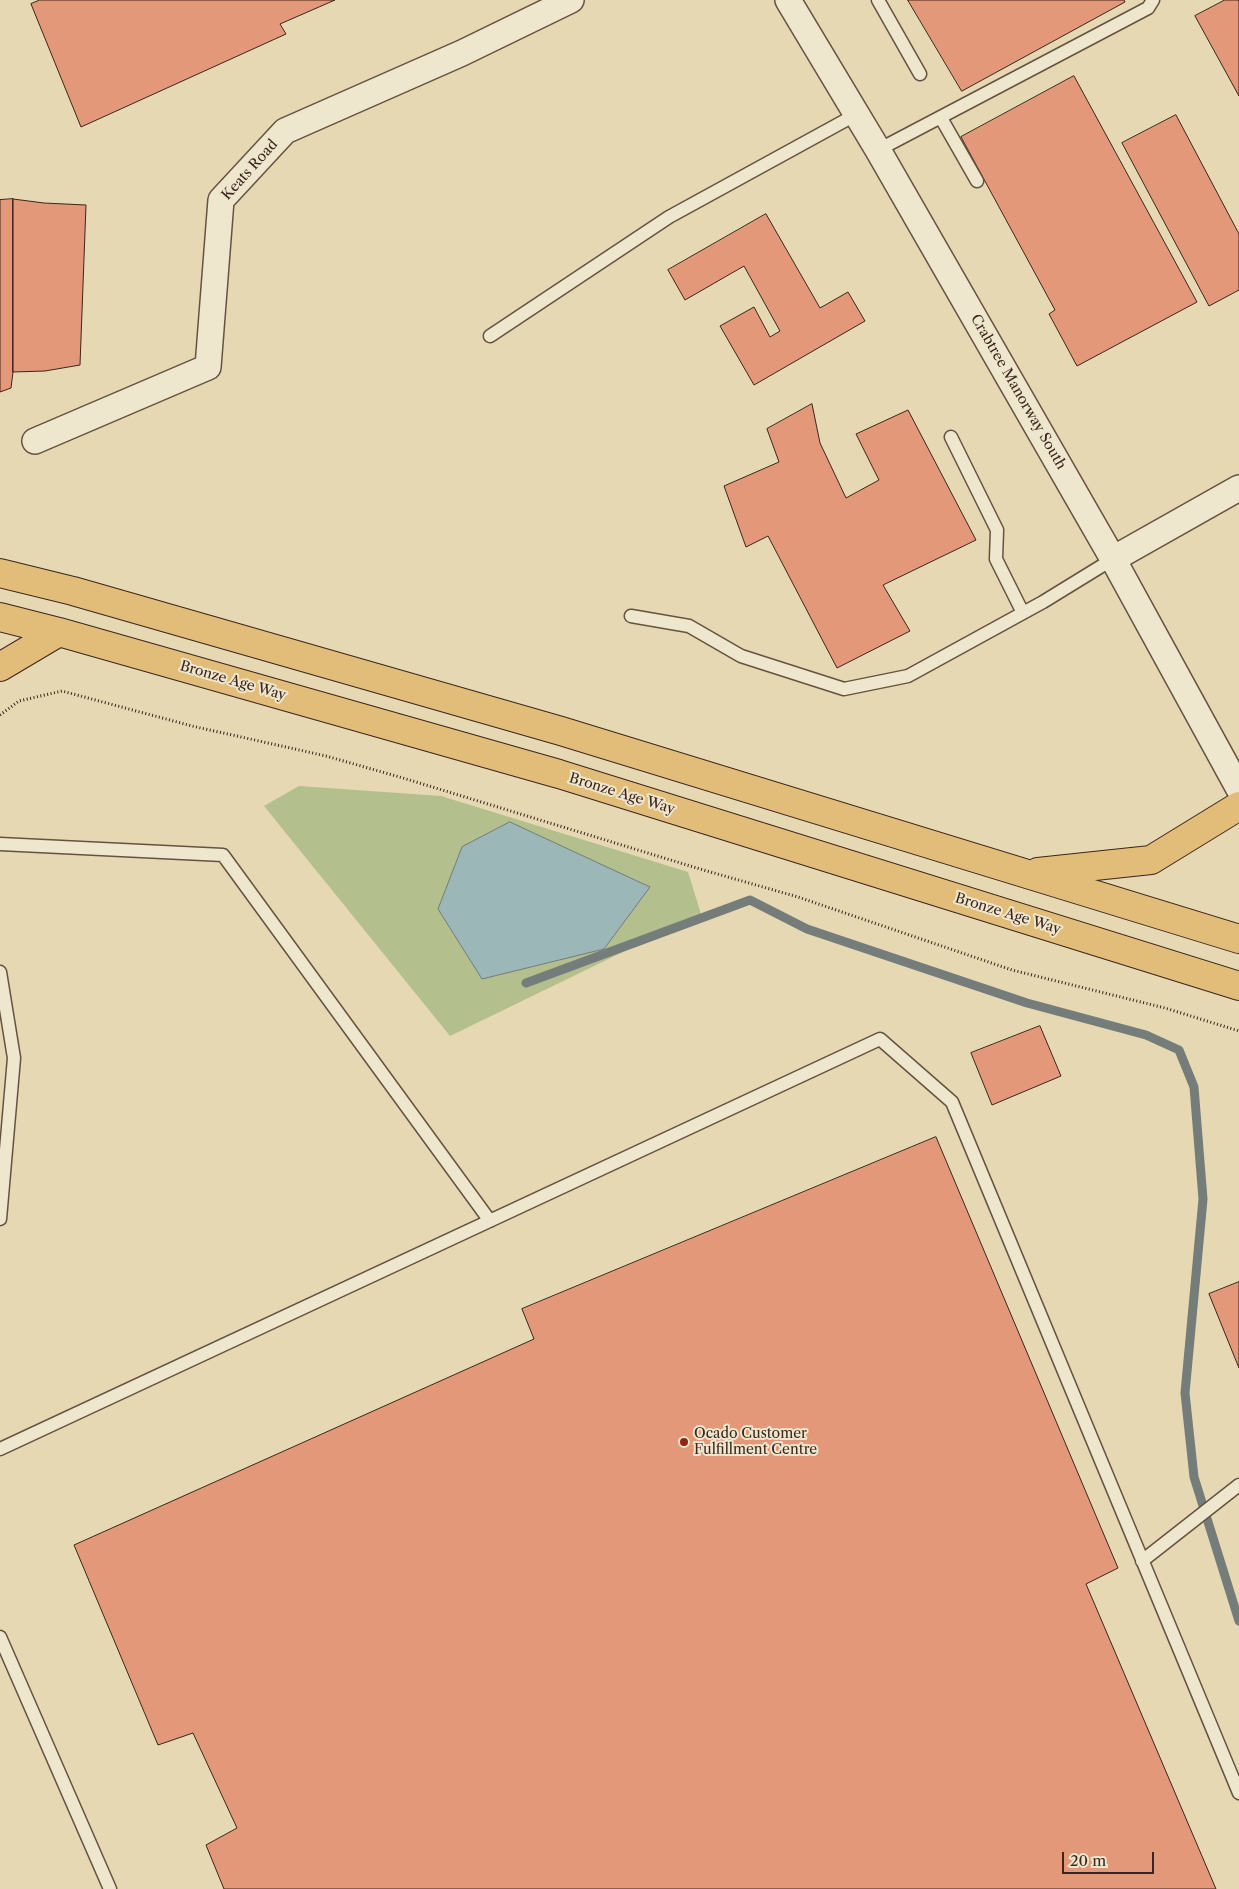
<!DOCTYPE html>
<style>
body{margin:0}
#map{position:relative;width:1239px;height:1889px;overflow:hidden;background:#e5d8b2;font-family:"Libre Caslon Text",serif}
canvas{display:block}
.scale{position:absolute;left:1062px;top:1852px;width:92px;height:22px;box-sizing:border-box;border:2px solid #3b251d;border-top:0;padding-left:6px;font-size:15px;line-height:18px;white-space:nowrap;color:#3b251d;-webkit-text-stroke:4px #eee6cd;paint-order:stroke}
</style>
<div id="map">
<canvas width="1239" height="1889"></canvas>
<div class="scale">20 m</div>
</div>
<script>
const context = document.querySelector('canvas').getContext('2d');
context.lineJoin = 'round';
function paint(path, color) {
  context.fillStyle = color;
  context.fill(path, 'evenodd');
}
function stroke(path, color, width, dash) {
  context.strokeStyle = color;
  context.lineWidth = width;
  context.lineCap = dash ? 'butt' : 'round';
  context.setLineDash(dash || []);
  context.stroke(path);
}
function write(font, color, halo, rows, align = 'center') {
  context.font = font + ' "Libre Caslon Text",serif';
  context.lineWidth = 4;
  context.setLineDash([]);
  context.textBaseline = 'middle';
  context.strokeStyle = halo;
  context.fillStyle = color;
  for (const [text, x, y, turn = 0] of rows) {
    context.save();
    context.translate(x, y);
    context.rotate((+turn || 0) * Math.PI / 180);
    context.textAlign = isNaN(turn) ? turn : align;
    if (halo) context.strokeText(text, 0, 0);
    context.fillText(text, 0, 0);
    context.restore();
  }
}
const green = new Path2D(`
 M 299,786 L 441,796 L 688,872 L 701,914 L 450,1036 L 264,806 Z`);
const water = new Path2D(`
 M 510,822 L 650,887 L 604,949 L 482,979 L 438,909 L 462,847 Z`);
const stream = new Path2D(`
 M 526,983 L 750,900 L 807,929 L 1027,1003 L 1146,1035 L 1179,1050 L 1194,1087 L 1203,1199 L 1185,1393 L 1194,1477 L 1239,1621`);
const building = new Path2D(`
 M 40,0 L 335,0 L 280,24 L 286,34 L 81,127 L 31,4 Z
 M 908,0 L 1124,0 L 1125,2 L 962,91 Z
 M 1225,0 L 1239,0 L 1239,96 L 1195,16 Z
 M 1074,76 L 1197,302 L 1077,366 L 1049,314 L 1055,310 L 961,137 Z
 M 1176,115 L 1239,234 L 1239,290 L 1209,306 L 1122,143 Z
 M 13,199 L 13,372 L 11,388 L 0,392 L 0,200 Z
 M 13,199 L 44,203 L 86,205 L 80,365 L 45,371 L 13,372 Z
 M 766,214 L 820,308 L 848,292 L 865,321 L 754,385 L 720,326 L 754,307 L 770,337 L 780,331 L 744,266 L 685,300 L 668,270 Z
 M 812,404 L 820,443 L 846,498 L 879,480 L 856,434 L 908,410 L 976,540 L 883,585 L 910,631 L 837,668 L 768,536 L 746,547 L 724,486 L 779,462 L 767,429 Z
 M 1040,1026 L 1061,1076 L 992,1105 L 971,1053 Z
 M 936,1137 L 1118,1568 L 1086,1584 L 1216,1889 L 224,1889 L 206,1845 L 237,1828 L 193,1733 L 158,1745 L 74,1545 L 534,1339 L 522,1309 Z
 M 1239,1282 L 1239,1368 L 1209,1294 Z`);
const path = new Path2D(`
 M 0,715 L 19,701 L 62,691 L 192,726 L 326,756 L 403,778 L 700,869 L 798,897 L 1012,970 L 1165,1008 L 1239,1031`);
const lane = new Path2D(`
 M 878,0 L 920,74
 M 941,118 L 977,181
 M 878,150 L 1148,8 L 1153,0
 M 490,336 L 669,217 L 857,114
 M 951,437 L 997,530 L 996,559 L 1023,613
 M 631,616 L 689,626 L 741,656 L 844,689 L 908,676 L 1043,602 L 1113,559
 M 0,844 L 223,855 L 490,1221
 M 0,972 L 14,1058 L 0,1219
 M 0,1449 L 880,1039 L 952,1102 L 1239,1793
 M 1142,1561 L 1239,1485
 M 0,1637 L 110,1889`);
const street = new Path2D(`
 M 788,0 L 878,150 L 1113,559 L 1239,789
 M 35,441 L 208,367 L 221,200 L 285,131 L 462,53 L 571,0
 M 1113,559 L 1239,488`);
const primary = new Path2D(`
 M 0,573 L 73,591 L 561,731 L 1239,939
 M 0,617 L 59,632 L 559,774 L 1239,986
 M 0,667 L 59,632
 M 1038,872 L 1151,860 L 1239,806`);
const markers = [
 [684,1442,5,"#8f2418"]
];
const streetNames = [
 ["Keats Road",250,170,-48],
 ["Crabtree Manorway South",1018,392,60],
 ["Bronze Age Way",233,681,16],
 ["Bronze Age Way",622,794,17],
 ["Bronze Age Way",1008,914,17]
];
const poiNames = [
 ["Ocado Customer",694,1434],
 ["Fulfillment Centre",694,1450]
];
paint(green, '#b3bf8d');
paint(water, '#9bb7b8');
stroke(water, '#757d7a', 1);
stroke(stream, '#757d7a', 9);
paint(building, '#e39979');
stroke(building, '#3b251d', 1);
stroke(lane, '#665242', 15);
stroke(street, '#665242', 28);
stroke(primary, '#3b251d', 30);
stroke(path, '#3b251d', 3, [1, 2.5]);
stroke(lane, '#eee6cd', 12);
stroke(street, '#eee6cd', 25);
stroke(primary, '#e2bc79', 28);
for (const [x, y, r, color] of markers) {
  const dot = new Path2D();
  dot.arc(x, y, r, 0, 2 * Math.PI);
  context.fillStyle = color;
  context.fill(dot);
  stroke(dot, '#eee6cd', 2);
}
write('14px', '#3b251d', '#eee6cd', streetNames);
write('14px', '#3b251d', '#eee6cd', poiNames, 'left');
</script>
